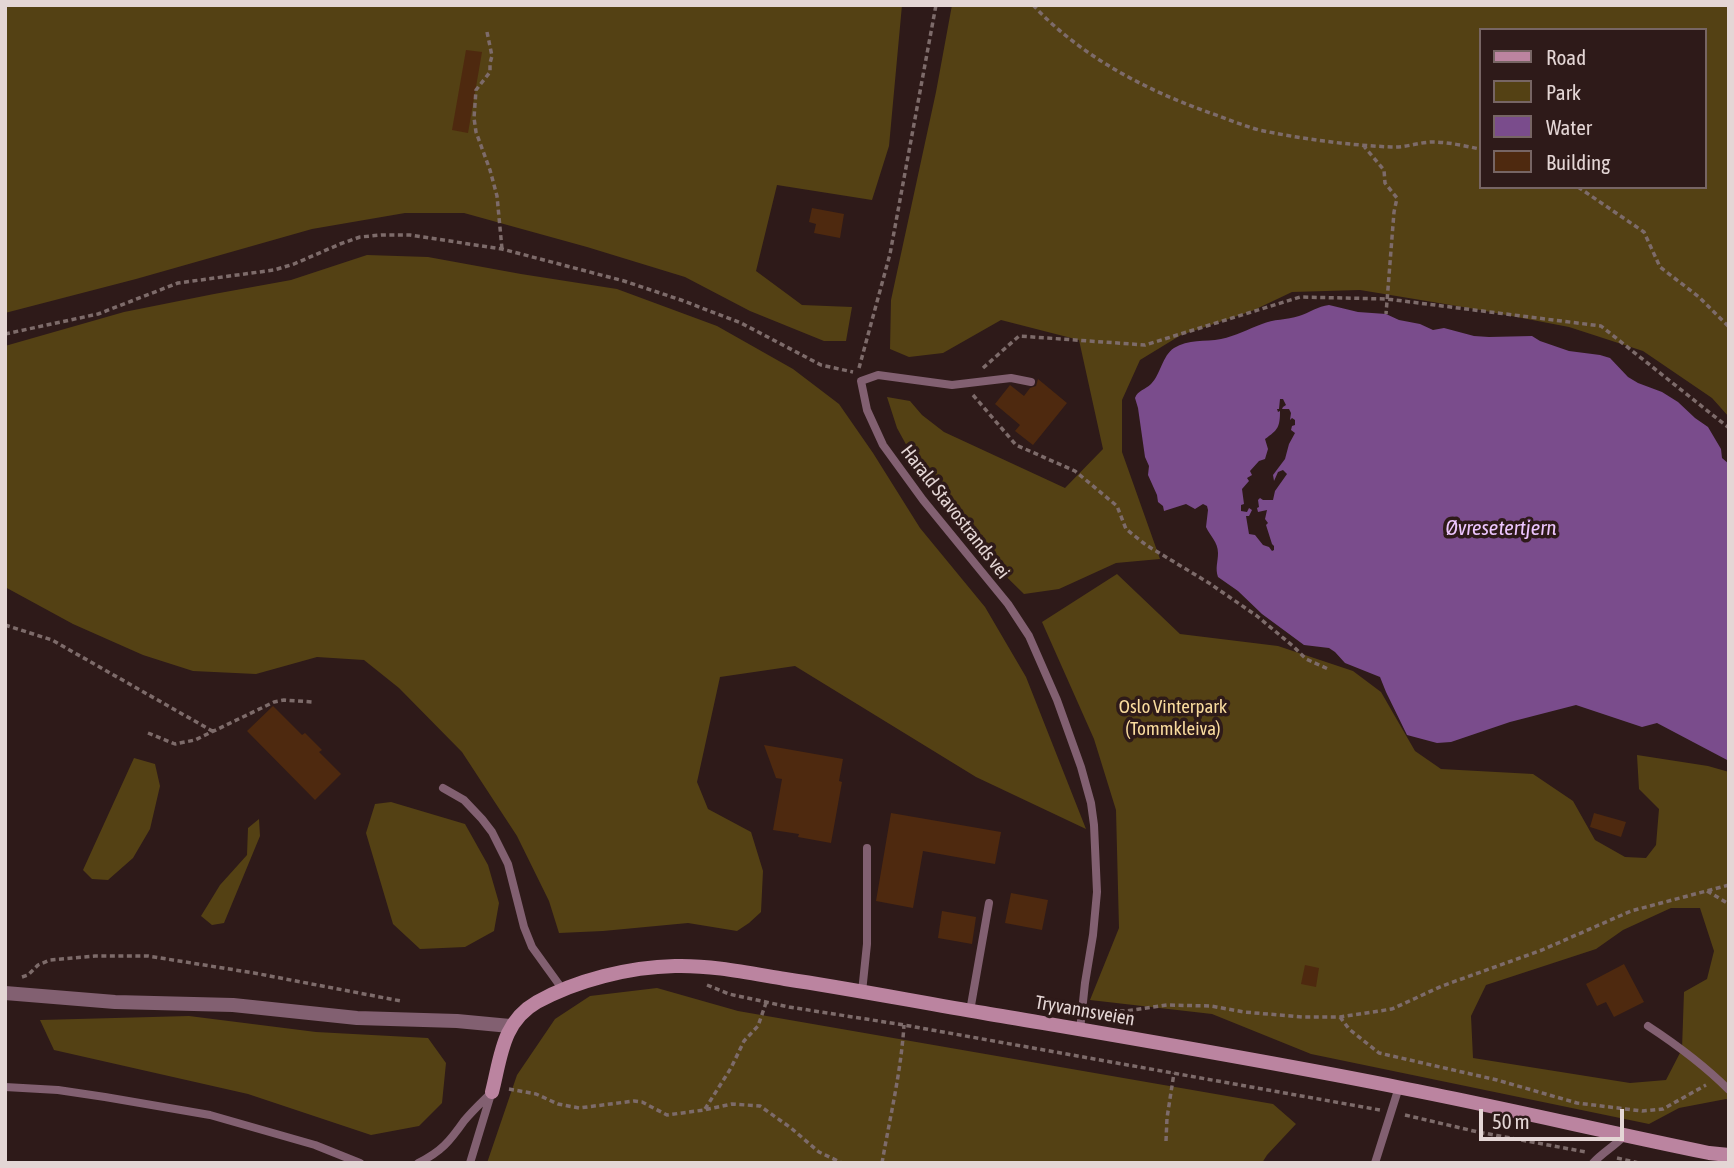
<!DOCTYPE html>
<meta charset="utf-8">
<style>
body{margin:0}
#map{position:relative;width:1734px;height:1168px;overflow:hidden;background:#2e1a19;font-family:"Asap Condensed",sans-serif}
canvas{display:block}
.frame{position:absolute;inset:0;border:7px solid #e4d6d5;pointer-events:none}
.legend{position:absolute;left:1479px;top:28px;width:228px;height:161px;box-sizing:border-box;background:#2e1a19;border:2px solid #776564;margin:0;padding:9px 12px;list-style:none;font-size:21px;color:#e4d6d5}
.legend li{display:flex;align-items:center;gap:14px;height:35px}
.legend b{width:35px;border:2px solid #776564}
.scale{position:absolute;left:1479px;top:1109px;width:145px;height:32px;box-sizing:border-box;border:4px solid #e4d6d5;border-top:0;padding-left:9px;font-size:21px;line-height:24px;white-space:nowrap;color:#e4d6d5;-webkit-text-stroke:5px #2e1a19;paint-order:stroke}
</style>
<div id="map">
<canvas width="1734" height="1168"></canvas>
<div class="frame"></div>
<ul class="legend">
<li><b style="height:9px;background:#bb84a0"></b>Road</li>
<li><b style="height:19px;background:#544114"></b>Park</li>
<li><b style="height:19px;background:#7a4c8c"></b>Water</li>
<li><b style="height:19px;background:#4e290f"></b>Building</li>
</ul>
<div class="scale">50 m</div>
</div>
<script>
const context = document.querySelector('canvas').getContext('2d');
context.lineJoin = 'round';
function paint(path, color) {
  context.fillStyle = color;
  context.fill(path, 'evenodd');
}
function stroke(path, color, width, dash) {
  context.strokeStyle = color;
  context.lineWidth = width;
  context.lineCap = dash ? 'butt' : 'round';
  context.setLineDash(dash || []);
  context.stroke(path);
}
function write(font, color, halo, rows, align = 'center') {
  context.font = font + ' "Asap Condensed",sans-serif';
  context.lineWidth = 7;
  context.setLineDash([]);
  context.textBaseline = 'middle';
  context.strokeStyle = halo;
  context.fillStyle = color;
  for (const [text, x, y, turn = 0] of rows) {
    context.save();
    context.translate(x, y);
    context.rotate((+turn || 0) * Math.PI / 180);
    context.textAlign = isNaN(turn) ? turn : align;
    if (halo) context.strokeText(text, 0, 0);
    context.fillText(text, 0, 0);
    context.restore();
  }
}
const green = new Path2D(`
 M 5,5 L 902,5 L 889,146 L 872,200 L 777,185 L 756,271 L 802,305 L 852,307 L 846,341 L 824,341 L 750,311 L 685,277 L 587,247 L 464,213 L 405,213 L 312,229 L 136,279 L 5,313 Z
 M 952,5 L 1729,5 L 1729,417 L 1712,398 L 1643,351 L 1569,327 L 1475,309 L 1360,290 L 1292,292 L 1252,311 L 1181,335 L 1140,360 L 1122,400 L 1122,452 L 1160,559 L 1116,563 L 1059,589 L 1024,594 L 976,547 L 925,479 L 897,428 L 887,397 L 910,401 L 922,415 L 944,432 L 1065,488 L 1103,449 L 1079,340 L 1001,320 L 943,353 L 909,357 L 890,349 L 891,300 L 936,92 ZM 1480,30 L 1704,30 L 1704,187 L 1480,187 Z
 M 367,255 L 428,257 L 521,274 L 617,289 L 717,326 L 793,369 L 839,404 L 873,453 L 920,528 L 985,607 L 1026,677 L 1086,829 L 976,777 L 795,666 L 720,677 L 697,782 L 708,809 L 751,832 L 763,871 L 761,912 L 749,923 L 737,931 L 688,923 L 603,931 L 559,933 L 549,901 L 517,836 L 462,752 L 399,688 L 364,660 L 317,657 L 256,674 L 193,671 L 143,655 L 73,624 L 5,587 L 5,346 L 124,312 L 214,294 L 291,280 Z
 M 1117,574 L 1180,634 L 1278,646 L 1353,671 L 1381,692 L 1415,751 L 1441,769 L 1533,774 L 1573,801 L 1595,840 L 1625,857 L 1646,858 L 1656,845 L 1659,809 L 1639,789 L 1637,755 L 1708,766 L 1729,772 L 1729,1100 L 1726,1099 L 1679,1108 L 1649,1124 L 1311,1054 L 1212,1014 L 1090,1000 L 1119,928 L 1116,810 L 1094,739 L 1042,622 ZM 1671,908 L 1700,908 L 1714,951 L 1707,979 L 1684,992 L 1682,1049 L 1666,1080 L 1630,1083 L 1473,1058 L 1471,1016 L 1486,985 L 1596,949 L 1623,930 Z
 M 134,758 L 155,764 L 160,786 L 150,829 L 133,858 L 108,880 L 92,879 L 83,870 Z
 M 391,802 L 465,824 L 488,865 L 499,903 L 494,931 L 465,947 L 420,949 L 393,924 L 366,833 L 375,804 Z
 M 259,819 L 260,836 L 224,923 L 212,925 L 201,916 L 220,885 L 247,855 L 248,828 Z
 M 657,988 L 738,1011 L 1273,1104 L 1296,1124 L 1267,1155 L 1262,1163 L 487,1163 L 517,1075 L 555,1019 L 590,996 Z
 M 189,1016 L 316,1032 L 428,1038 L 446,1063 L 442,1103 L 419,1126 L 371,1135 L 248,1094 L 54,1050 L 40,1020 Z`);
const water = new Path2D(`
 M 1329,305 L 1358,312 L 1386,314 L 1399,320 L 1420,324 L 1433,330 L 1444,328 L 1474,336 L 1489,337 L 1532,336 L 1540,341 L 1569,351 L 1600,355 L 1610,358 L 1628,377 L 1638,383 L 1662,392 L 1678,402 L 1695,418 L 1708,427 L 1721,449 L 1722,458 L 1729,464 L 1729,761 L 1657,723 L 1642,727 L 1576,705 L 1510,722 L 1451,742 L 1437,743 L 1407,735 L 1386,692 L 1380,677 L 1345,663 L 1335,652 L 1329,648 L 1304,645 L 1262,614 L 1238,591 L 1218,577 C 1215,568 1218,562 1218,553 C 1218,542 1210,536 1206,527 L 1208,510 L 1207,506 L 1203,504 L 1195,509 L 1186,504 L 1164,511 L 1163,506 L 1158,502 L 1157,495 L 1148,475 L 1149,466 L 1145,457 L 1138,408 L 1135,398 C 1138,390 1145,390 1151,384 C 1161,374 1162,356 1174,348 C 1188,339 1205,342 1221,339 C 1236,336 1248,329 1262,324 C 1273,319 1287,320 1299,316 C 1309,313 1318,306 1329,305 ZM 1280,399 L 1283,399 L 1286,405 L 1283,407 L 1282,409 L 1289,409 L 1291,413 L 1290,420 L 1292,418 L 1295,420 L 1295,425 L 1292,426 L 1291,430 L 1295,433 L 1289,444 L 1285,459 L 1273,475 L 1274,481 L 1278,472 L 1283,470 L 1287,474 L 1275,491 L 1273,500 L 1263,500 L 1260,498 L 1258,500 L 1259,507 L 1257,508 L 1258,512 L 1267,510 L 1265,519 L 1268,523 L 1266,525 L 1272,544 L 1274,546 L 1274,550 L 1272,551 L 1269,547 L 1263,545 L 1255,535 L 1249,534 L 1246,516 L 1249,516 L 1252,510 L 1249,508 L 1247,512 L 1241,511 L 1241,505 L 1244,504 L 1242,489 L 1249,481 L 1247,478 L 1252,475 L 1250,471 L 1259,461 L 1265,459 L 1268,449 L 1265,439 C 1278,430 1280,427 1280,411 L 1278,412 L 1277,409 L 1279,409 Z`);
const building = new Path2D(`
 M 466,50 L 482,52 L 468,133 L 452,130 Z
 M 812,208 L 844,214 L 840,238 L 814,233 L 816,224 L 809,222 Z
 M 1038,379 L 1067,403 L 1033,445 L 1015,431 L 1020,425 L 995,404 L 1010,385 L 1024,396 L 1030,388 L 1036,386 Z
 M 273,706 L 302,735 L 305,733 L 322,750 L 319,752 L 341,774 L 315,800 L 247,731 Z
 M 764,745 L 843,759 L 839,781 L 842,782 L 831,843 L 798,837 L 799,834 L 773,830 L 782,779 L 776,778 Z
 M 891,813 L 1001,832 L 995,864 L 923,851 L 913,908 L 876,901 Z
 M 1594,813 L 1626,822 L 1621,837 L 1590,827 Z
 M 1011,893 L 1048,900 L 1042,930 L 1005,923 Z
 M 942,911 L 976,917 L 972,944 L 938,938 Z
 M 1624,964 L 1644,1002 L 1614,1017 L 1606,1002 L 1597,1006 L 1586,984 Z
 M 1305,965 L 1319,968 L 1316,987 L 1301,984 Z`);
const path = new Path2D(`
 M 1033,5 C 1082,58 1151,93 1219,116 C 1232,121 1245,126 1259,130 C 1302,139 1347,145 1391,147 C 1405,148 1419,142 1433,142 C 1448,142 1465,146 1480,149
 M 487,32 L 492,56 L 490,63 L 490,72 L 476,90 L 474,118 L 476,132 L 490,170 L 497,196 L 502,249
 M 1363,145 L 1384,170 L 1385,183 L 1397,198 L 1394,212 L 1386,314
 M 1578,187 L 1644,232 L 1660,267 L 1699,297 L 1729,327
 M 5,334 L 98,314 L 178,283 L 274,270 L 294,264 L 340,244 L 360,237 L 381,235 L 410,235 L 502,249 L 624,281 L 681,300 L 741,323 L 821,365 L 853,372
 M 859,368 L 890,254 L 936,5
 M 983,368 L 1019,336 L 1145,345 L 1300,297 L 1387,299 L 1601,326 L 1729,428
 M 973,395 L 1016,445 L 1075,471 L 1117,506 L 1126,529 L 1146,545 L 1209,583 L 1257,616 L 1294,647 L 1306,659 L 1328,669
 M 5,625 L 52,640 L 214,732
 M 148,733 L 175,744 L 195,740 L 274,702 L 284,700 L 313,702
 M 1707,891 L 1729,904
 M 22,977 L 28,975 L 38,965 L 50,960 L 95,956 L 148,956 L 254,973 L 401,1001
 M 707,985 L 729,994 L 789,1007 L 904,1025 L 1380,1110
 M 1094,1010 L 1126,1011 L 1167,1005 L 1211,1006 L 1244,1012 L 1302,1017 L 1340,1017 L 1392,1009 L 1442,986 L 1542,950 L 1631,911 L 1729,885
 M 1340,1017 L 1349,1029 L 1379,1053 L 1497,1080 L 1577,1103 L 1642,1111 L 1663,1109 L 1706,1085
 M 509,1089 L 536,1094 L 558,1104 L 579,1108 L 634,1101 L 642,1102 L 667,1115 L 704,1110 L 732,1104 L 760,1106 L 791,1128 L 819,1152 L 842,1163
 M 705,1109 L 731,1068 L 744,1041 L 758,1026 L 766,1003
 M 1405,1115 L 1478,1132 L 1586,1152
 M 1166,1141 L 1167,1118 L 1174,1073
 M 1617,1158 L 1639,1163
 M 882,1163 C 890,1117 901,1072 904,1025`);
const lane = new Path2D(`
 M 1031,382 L 1011,378 L 952,385 L 878,375 L 861,381 L 867,410 L 883,445 L 923,500 L 1008,604 L 1029,636 L 1057,700 L 1081,767 L 1091,803 L 1094,825 L 1097,892 L 1093,935 L 1085,983 L 1080,1030
 M 443,788 L 464,800 L 482,819 L 492,832 L 508,864 L 524,927 L 532,947 L 563,990
 M 862,992 L 867,944 L 867,848
 M 970,1011 L 989,903
 M 1648,1026 C 1677,1045 1704,1065 1729,1090
 M 5,1087 L 58,1090 L 105,1097 L 210,1115 L 315,1145 L 360,1163
 M 418,1163 C 441,1152 450,1141 464,1121 C 472,1111 483,1101 492,1092
 M 470,1163 L 491,1094
 M 1375,1163 L 1399,1087
 M 1593,1163 C 1603,1152 1615,1146 1625,1135`);
const street = new Path2D(`
 M 5,993 L 115,1002 L 233,1005 L 357,1018 L 457,1021 L 510,1026`);
const secondary = new Path2D(`
 M 492,1092 C 501,1057 502,1022 537,1002 C 577,980 629,967 675,966 C 712,965 749,973 785,979 C 852,989 918,1002 984,1013 C 1124,1037 1263,1060 1402,1088 C 1505,1108 1606,1132 1709,1153 L 1729,1155`);
const streetNames = [
 ["Harald Stavostrands vei",955,512,52],
 ["Tryvannsveien",1085,1011,10]
];
const parkNames = [
 ["Oslo Vinterpark",1173,707],
 ["(Tommkleiva)",1173,729]
];
const waterNames = [
 ["Øvresetertjern",1501,528]
];
paint(green, '#544114');
paint(water, '#7a4c8c');
paint(building, '#4e290f');
stroke(path, '#7d6b6a', 3.5, [5, 3.5]);
stroke(lane, '#826071', 8);
stroke(street, '#826071', 14);
stroke(secondary, '#bb84a0', 14);
write('19px', '#e4d6d5', '#2e1a19', streetNames);
write('19px', '#f9db9e', '#2e1a19', parkNames);
write('italic 21px', '#eec7ff', '#2e1a19', waterNames);
</script>
